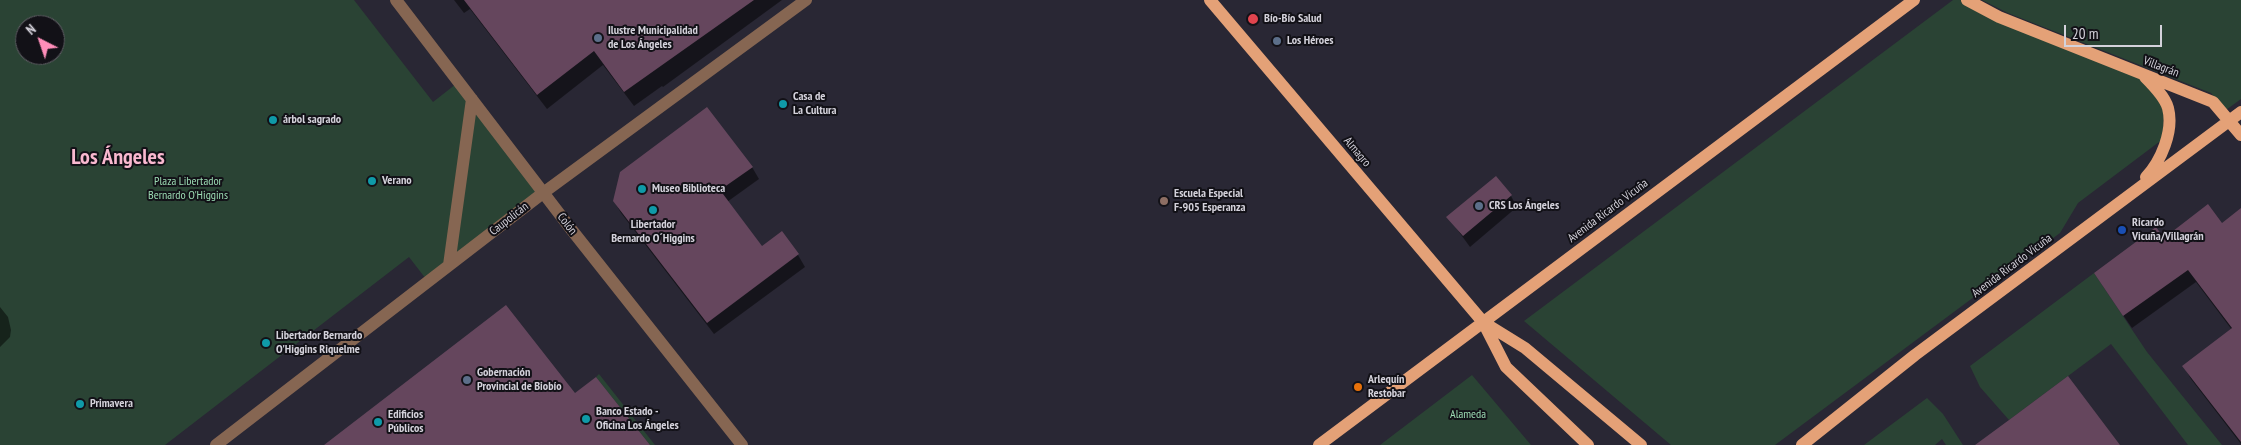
<!DOCTYPE html>
<meta charset="utf-8">
<style>
body{margin:0}
#map{position:relative;width:2241px;height:445px;overflow:hidden;background:#292734;font-family:"PT Sans Narrow",sans-serif}
canvas{display:block}
.north{position:absolute;left:15px;top:15px;width:50px;height:50px;box-sizing:border-box;background:#121117;border:1px solid #605e65;border-radius:50%;rotate:319deg;font-size:14px;font-weight:700;line-height:20px;text-align:center;color:#d4d2db}
.north::after{content:'';display:block;margin:auto;width:18px;height:22px;background:#ff8eba;clip-path:polygon(50% 0,100% 100%,50% 72%,0 100%)}
.scale{position:absolute;left:2064px;top:25px;width:98px;height:22px;box-sizing:border-box;border:2px solid #d4d2db;border-top:0;padding-left:6px;font-size:15px;line-height:18px;white-space:nowrap;color:#d4d2db;-webkit-text-stroke:4px #121117;paint-order:stroke}
</style>
<div id="map">
<canvas width="2241" height="445"></canvas>
<div class="north">N</div>
<div class="scale">20 m</div>
</div>
<script>
const context = document.querySelector('canvas').getContext('2d');
context.lineJoin = 'round';
function paint(path, color) {
  context.fillStyle = color;
  context.fill(path, 'evenodd');
}
function stroke(path, color, width, dash) {
  context.strokeStyle = color;
  context.lineWidth = width;
  context.lineCap = dash ? 'butt' : 'round';
  context.setLineDash(dash || []);
  context.stroke(path);
}
function write(font, color, halo, rows, align = 'center') {
  context.font = font + ' "PT Sans Narrow",sans-serif';
  context.lineWidth = 4;
  context.setLineDash([]);
  context.textBaseline = 'middle';
  context.strokeStyle = halo;
  context.fillStyle = color;
  for (const [text, x, y, turn = 0] of rows) {
    context.save();
    context.translate(x, y);
    context.rotate((+turn || 0) * Math.PI / 180);
    context.textAlign = isNaN(turn) ? turn : align;
    if (halo) context.strokeText(text, 0, 0);
    context.fillText(text, 0, 0);
    context.restore();
  }
}
const green = new Path2D(`
 M 0,0 L 354,0 L 433,102 L 456,84 L 537,191 L 426,279 L 409,257 L 165,445 L 0,445 ZM 25,25 L 55,25 L 55,55 L 25,55 Z
 M 1953,0 L 1961,0 L 2137,77 L 2149,87 L 2164,109 L 2163,139 L 2078,203 L 2060,233 L 1775,445 L 1671,445 L 1524,321 Z
 M 1982,0 L 2241,0 L 2241,99 L 2226,110 L 2211,93 L 2008,13 Z
 M 2094,273 L 2147,352 L 2222,445 L 2188,445 L 2111,344 L 2009,420 L 1980,387 L 1970,366 Z
 M 599,374 L 655,445 L 650,445 L 596,377 Z
 M 1472,375 L 1531,445 L 1380,445 Z
 M 1927,398 L 1943,414 L 1963,445 L 1946,445 L 1942,439 L 1935,445 L 1864,445 Z`);
const shadow = new Path2D(`
 M 454,0 L 782,0 L 663,87 L 662,86 L 634,106 L 603,65 L 547,109 L 470,9 L 464,13 Z
 M 752,167 L 759,179 L 727,202 L 762,248 L 798,255 L 805,267 L 714,334 L 621,213 L 614,201 Z
 M 1511,196 L 1517,207 L 1470,247 L 1448,217 Z
 M 2222,225 L 2241,226 L 2241,444 L 2191,379 L 2184,367 L 2232,330 L 2196,282 L 2132,328 L 2103,286 L 2164,240 Z
 M 0,307 L 8,317 L 11,330 L 10,337 L 0,347 Z`);
const building = new Path2D(`
 M 464,0 L 754,0 L 624,92 L 594,51 L 537,95 Z
 M 707,107 L 753,167 L 720,190 L 762,246 L 782,231 L 799,254 L 707,323 L 613,201 L 620,172 Z
 M 1496,176 L 1512,195 L 1463,236 L 1446,217 Z
 M 2208,204 L 2222,223 L 2241,208 L 2241,442 L 2182,366 L 2232,328 L 2188,270 L 2123,316 L 2094,273 L 2156,227 L 2164,238 Z
 M 506,305 L 575,393 L 596,377 L 650,445 L 324,445 Z
 M 2068,376 L 2120,445 L 1975,445 L 2009,420 Z`);
const minor = new Path2D(`
 M 396,0 L 571,229 L 742,445
 M 449,265 L 472,99
 M 216,445 L 543,193 L 806,0`);
const major = new Path2D(`
 M 1210,0 L 1483,322 L 1506,367 L 1588,445
 M 1967,0 L 1999,17 L 2213,102 L 2241,135
 M 2145,77 C 2153,85 2165,97 2168,108 C 2174,131 2161,161 2146,177
 M 1483,322 L 1525,348 L 1641,445
 M 1319,445 L 1914,0
 M 1802,445 L 1915,355 L 2241,112`);
const markers = [
 [1253,19,6,"#e0444e"],
 [598,38,5,"#5c6f8a"],
 [1277,41,5,"#5c6f8a"],
 [783,104,5,"#0f9aa8"],
 [273,120,5,"#0f9aa8"],
 [372,181,5,"#0f9aa8"],
 [642,189,5,"#0f9aa8"],
 [1164,201,5,"#8d6e63"],
 [1479,206,5,"#5c6f8a"],
 [653,210,5,"#0f9aa8"],
 [2122,230,5,"#1a4fb4"],
 [266,343,5,"#0f9aa8"],
 [467,380,5,"#5c6f8a"],
 [1358,387,5,"#e8710a"],
 [80,404,5,"#0f9aa8"],
 [586,419,5,"#0f9aa8"],
 [378,422,5,"#0f9aa8"]
];
const poiNames = [
 ["Bío-Bío Salud",1264,19],
 ["Ilustre Municipalidad",608,31],
 ["de Los Ángeles",608,45],
 ["Los Héroes",1287,41],
 ["Casa de",793,97],
 ["La Cultura",793,111],
 ["árbol sagrado",283,120],
 ["Verano",382,181],
 ["Museo Biblioteca",652,189],
 ["Escuela Especial",1174,194],
 ["F-905 Esperanza",1174,208],
 ["CRS Los Ángeles",1489,206],
 ["Ricardo",2132,223],
 ["Vicuña/Villagrán",2132,237],
 ["Libertador",653,225,"center"],
 ["Bernardo O´Higgins",653,239,"center"],
 ["Libertador Bernardo",276,336],
 ["O'Higgins Riquelme",276,350],
 ["Gobernación",477,373],
 ["Provincial de Biobío",477,387],
 ["Arlequín",1368,380],
 ["Restobar",1368,394],
 ["Primavera",90,404],
 ["Banco Estado -",596,412],
 ["Oficina Los Ángeles",596,426],
 ["Edificios",388,415],
 ["Públicos",388,429]
];
const streetNames = [
 ["Villagrán",2161,67,21],
 ["Almagro",1357,152,50],
 ["Avenida Ricardo Vicuña",1608,211,-37],
 ["Caupolicán",509,219,-38],
 ["Colón",567,224,52],
 ["Avenida Ricardo Vicuña",2012,266,-37]
];
const parkNames = [
 ["Plaza Libertador",188,182],
 ["Bernardo O'Higgins",188,196],
 ["Alameda",1468,415]
];
const townNames = [
 ["Los Ángeles",118,158]
];
paint(green, '#2a4334');
paint(shadow, '#0007');
paint(building, '#65465d');
stroke(minor, '#866652', 12);
stroke(major, '#e4a177', 12);
for (const [x, y, r, color] of markers) {
  const dot = new Path2D();
  dot.arc(x, y, r, 0, 2 * Math.PI);
  context.fillStyle = color;
  context.fill(dot);
  stroke(dot, '#121117', 2);
}
write('bold 12px', '#d4d2db', '#121117', poiNames, 'left');
write('12px', '#d4d2db', '#121117', streetNames);
write('12px', '#9cdbb3', '#121117', parkNames);
write('bold 22px', '#f9b8cf', '#121117', townNames);
</script>
